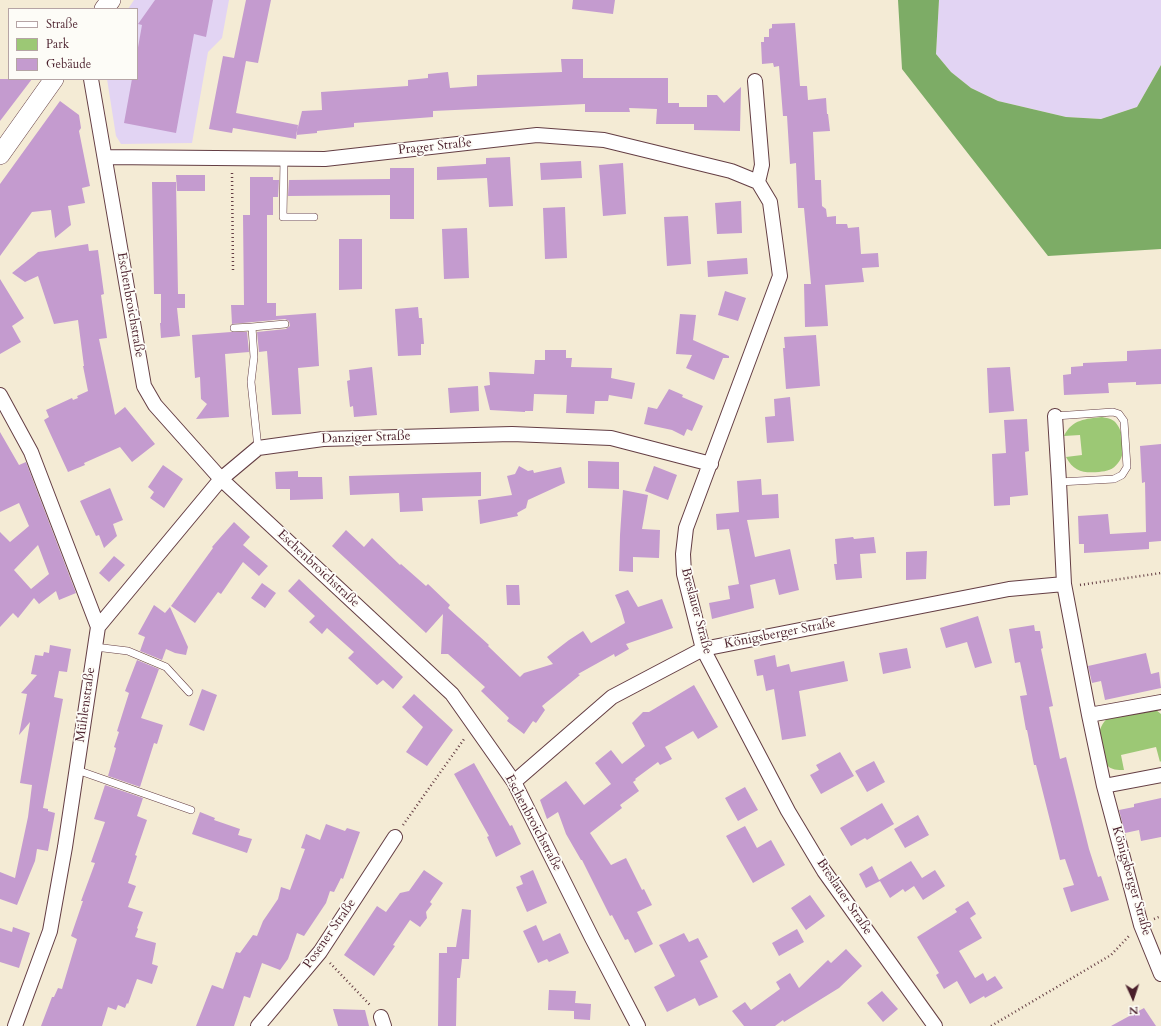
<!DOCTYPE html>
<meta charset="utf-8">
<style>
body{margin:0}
#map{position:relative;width:1161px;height:1026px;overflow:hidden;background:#f4ebd5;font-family:Cardo,serif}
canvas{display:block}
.legend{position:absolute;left:8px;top:8px;width:130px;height:72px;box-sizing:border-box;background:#fdfcf7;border:1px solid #b5a4a5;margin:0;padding:5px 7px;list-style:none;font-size:12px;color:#4a1f2b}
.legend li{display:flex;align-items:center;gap:8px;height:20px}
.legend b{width:20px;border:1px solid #b5a4a5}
.north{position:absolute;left:1113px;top:978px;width:40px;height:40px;-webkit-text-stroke:3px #fdfcf7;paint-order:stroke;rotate:177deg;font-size:11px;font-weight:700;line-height:16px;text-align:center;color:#4a1f2b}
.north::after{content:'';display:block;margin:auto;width:14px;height:18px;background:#4a1f2b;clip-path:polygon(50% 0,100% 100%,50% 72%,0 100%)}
</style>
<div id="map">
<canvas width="1161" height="1026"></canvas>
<ul class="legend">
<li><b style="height:5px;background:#fff"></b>Straße</li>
<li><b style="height:11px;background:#9cc875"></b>Park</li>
<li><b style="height:11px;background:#c49bcf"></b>Gebäude</li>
</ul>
<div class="north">N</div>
</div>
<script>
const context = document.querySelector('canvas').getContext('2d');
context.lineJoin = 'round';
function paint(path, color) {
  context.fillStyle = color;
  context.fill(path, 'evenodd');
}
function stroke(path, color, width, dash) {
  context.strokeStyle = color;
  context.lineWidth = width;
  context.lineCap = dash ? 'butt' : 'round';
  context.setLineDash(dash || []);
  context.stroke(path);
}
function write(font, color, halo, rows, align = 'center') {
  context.font = font + ' Cardo,serif';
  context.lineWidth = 3.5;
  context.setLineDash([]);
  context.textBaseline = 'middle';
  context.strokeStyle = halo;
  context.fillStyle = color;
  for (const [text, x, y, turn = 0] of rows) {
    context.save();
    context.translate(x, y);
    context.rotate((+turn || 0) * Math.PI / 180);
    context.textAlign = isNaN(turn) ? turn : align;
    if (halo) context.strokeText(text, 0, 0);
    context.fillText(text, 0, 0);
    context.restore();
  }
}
const built = new Path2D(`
 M 134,0 L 229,0 L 222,38 L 208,52 L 192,143 L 121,144 L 116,136 L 107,79 L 137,79 L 137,9 L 128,9 Z
 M 939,0 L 1161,0 L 1161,65 L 1137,107 L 1101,119 L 1066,117 L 998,101 L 971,88 L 951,72 L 936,54 Z`);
const green = new Path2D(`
 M 1102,417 C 1106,418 1110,418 1114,421 C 1124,430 1127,453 1118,463 C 1113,470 1107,471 1099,472 C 1083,473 1074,472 1066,457 L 1082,455 L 1080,435 L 1064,436 C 1072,419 1086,419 1102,417 Z
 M 1156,710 L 1161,714 L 1161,761 L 1160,762 L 1156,747 L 1121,755 L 1124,770 C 1118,770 1111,770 1107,765 C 1104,760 1100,741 1099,735 C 1099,730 1103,722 1107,719 C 1116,713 1145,711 1156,710 Z`);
const forest = new Path2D(`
 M 898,0 L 939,0 L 936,54 L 951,72 L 971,88 L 998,101 L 1066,117 L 1101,119 L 1137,107 L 1161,65 L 1161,249 L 1048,256 L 902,69 Z`);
const building = new Path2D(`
 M 155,0 L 213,0 L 206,37 L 194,34 L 176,133 L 124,123 L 132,79 L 137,79 L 137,53 L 142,25 L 138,24 Z
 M 246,0 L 271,0 L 258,63 L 246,61 L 236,113 L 298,125 L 296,139 L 233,128 L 232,133 L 209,129 L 223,56 L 234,58 Z
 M 573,0 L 615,0 L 613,14 L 572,9 Z
 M 795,23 L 800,86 L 807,86 L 808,100 L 826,98 L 827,114 L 828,114 L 830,131 L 813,132 L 815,180 L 821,180 L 822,206 L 826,209 L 827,217 L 836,216 L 836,224 L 847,224 L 848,228 L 859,227 L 861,254 L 878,253 L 879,267 L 862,268 L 864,282 L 825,285 L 828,326 L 805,327 L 804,284 L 811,284 L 804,208 L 798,208 L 796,163 L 790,164 L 787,116 L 783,116 L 779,66 L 774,67 L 773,63 L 762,64 L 761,42 L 764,42 L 764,37 L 769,37 L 769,29 L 772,28 L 772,24 Z
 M 561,59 L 583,59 L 583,78 L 668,78 L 668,103 L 679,103 L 679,107 L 707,107 L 707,95 L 717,95 L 724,103 L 741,87 L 740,131 L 694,130 L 694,124 L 656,124 L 657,109 L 629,108 L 630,112 L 585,112 L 585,104 L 433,111 L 433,117 L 354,123 L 354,127 L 317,131 L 317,133 L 296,135 L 302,111 L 322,110 L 321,92 L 408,86 L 408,80 L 428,78 L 428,74 L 448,72 L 450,88 L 477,86 L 477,75 L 562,72 Z
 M 0,79 L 32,79 L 0,121 Z
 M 60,101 L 79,115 L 81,128 L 79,131 L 90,186 L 82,188 L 85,203 L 68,206 L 71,225 L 55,238 L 51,210 L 32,212 L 0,256 L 0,184 Z
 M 510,157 L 513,206 L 489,207 L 487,178 L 437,180 L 437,167 L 486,164 L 486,158 Z
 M 581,161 L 582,178 L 541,180 L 540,163 Z
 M 623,163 L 626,214 L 603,216 L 599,165 Z
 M 390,168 L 414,168 L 414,219 L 390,219 L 390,195 L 288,196 L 289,180 L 390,179 Z
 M 176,175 L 205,175 L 205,191 L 177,191 Z
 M 250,177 L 273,177 L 273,180 L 279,180 L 278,197 L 273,197 L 273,215 L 267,215 L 267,303 L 276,303 L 276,316 L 316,313 L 319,366 L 298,368 L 301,414 L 272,415 L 267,351 L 259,352 L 257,332 L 286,329 L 290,326 L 289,321 L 285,319 L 232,324 L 231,305 L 244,305 L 243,215 L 250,215 Z
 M 152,182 L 176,182 L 178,294 L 185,294 L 185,308 L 177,308 L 180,336 L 161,338 L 160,323 L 161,323 L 161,294 L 154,294 Z
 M 741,201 L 742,233 L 717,234 L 715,203 Z
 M 565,207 L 567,258 L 545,259 L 543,208 Z
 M 688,216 L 691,264 L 667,266 L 664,217 Z
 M 467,228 L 469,278 L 444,279 L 442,229 Z
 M 339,239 L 362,239 L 362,289 L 339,290 Z
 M 88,244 L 89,251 L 98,250 L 104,294 L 101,295 L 107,338 L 99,339 L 115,415 L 125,407 L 155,444 L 132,462 L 120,447 L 84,463 L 85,465 L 68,472 L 44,420 L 49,417 L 46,410 L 72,398 L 73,400 L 78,398 L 77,396 L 88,391 L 83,366 L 84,366 L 78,320 L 54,324 L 38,276 L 25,282 L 12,273 L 38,252 Z
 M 747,258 L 748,274 L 708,277 L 707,261 Z
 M 0,279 L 24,318 L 12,326 L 21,342 L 0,354 Z
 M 725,291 L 746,298 L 738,321 L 718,315 Z
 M 418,307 L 419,318 L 422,318 L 424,344 L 421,344 L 421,355 L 398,356 L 395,309 Z
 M 680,314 L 696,315 L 693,340 L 729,356 L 729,358 L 723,358 L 714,380 L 686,368 L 692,355 L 676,354 Z
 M 231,332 L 247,332 L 249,352 L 225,354 L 229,417 L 196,419 L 207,404 L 201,399 L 200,377 L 195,378 L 192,335 Z
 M 816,335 L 820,386 L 786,389 L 783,348 L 785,348 L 784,337 Z
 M 1161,349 L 1161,384 L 1136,385 L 1136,382 L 1108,383 L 1109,393 L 1064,395 L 1063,375 L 1071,374 L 1071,367 L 1083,366 L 1083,363 L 1127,361 L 1127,351 Z
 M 545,350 L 566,350 L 566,358 L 572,358 L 571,367 L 612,368 L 611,378 L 635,383 L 632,399 L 609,395 L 608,401 L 595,401 L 594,414 L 566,413 L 567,395 L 534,394 L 533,411 L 525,411 L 525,412 L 490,410 L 484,386 L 490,385 L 489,372 L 534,374 L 535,360 L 545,360 Z
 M 372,367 L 377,415 L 354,417 L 353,406 L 350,407 L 347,381 L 350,380 L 349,370 Z
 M 1010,367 L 1014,411 L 989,413 L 987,368 Z
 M 478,386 L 479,411 L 450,413 L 448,388 Z
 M 669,389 L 683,395 L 682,397 L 703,406 L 692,431 L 687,429 L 684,436 L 672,430 L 644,424 L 648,407 L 657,409 Z
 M 790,397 L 794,441 L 767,443 L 765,417 L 775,416 L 774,399 Z
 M 1027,419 L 1029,451 L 1025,452 L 1028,495 L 1010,497 L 1010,505 L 994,506 L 992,454 L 1006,453 L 1004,420 Z
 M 0,432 L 19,465 L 26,462 L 76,593 L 59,600 L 56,591 L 39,604 L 34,598 L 18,618 L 13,613 L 0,627 L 0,532 L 10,542 L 29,526 L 19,503 L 0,512 ZM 38,545 L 49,574 L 31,589 L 14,570 Z
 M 1161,444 L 1161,541 L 1149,542 L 1149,549 L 1084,553 L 1084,544 L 1079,544 L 1078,516 L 1108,514 L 1110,534 L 1146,532 L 1145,482 L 1142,483 L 1140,446 Z
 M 588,461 L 619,462 L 619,489 L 588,488 Z
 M 163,465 L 183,479 L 164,508 L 150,498 L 154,492 L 148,487 Z
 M 519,466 L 528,471 L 533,470 L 534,473 L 561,467 L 565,483 L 528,500 L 526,508 L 517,513 L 518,516 L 480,524 L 478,500 L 512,495 L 507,476 L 515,474 Z
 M 654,466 L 677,475 L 668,500 L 645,491 Z
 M 298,471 L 298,477 L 322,477 L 323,499 L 290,500 L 290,489 L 276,489 L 275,472 Z
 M 481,472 L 481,496 L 422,498 L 423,511 L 400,512 L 399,493 L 350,495 L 349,476 Z
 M 761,479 L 762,495 L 778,494 L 779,518 L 747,520 L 755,557 L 790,549 L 799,590 L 779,595 L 775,579 L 750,585 L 754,608 L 712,619 L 709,603 L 730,599 L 728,586 L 739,584 L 729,529 L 717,530 L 716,514 L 739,512 L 737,481 Z
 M 110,488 L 123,520 L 113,524 L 117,536 L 104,548 L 99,535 L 96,536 L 80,501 Z
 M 623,490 L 648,495 L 642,529 L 660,530 L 659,558 L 633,557 L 633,572 L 619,571 L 620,535 Z
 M 234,522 L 250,537 L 243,545 L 268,566 L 259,576 L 243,562 L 221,594 L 218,592 L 195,623 L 171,606 L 213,548 L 212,547 Z
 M 346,530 L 364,547 L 372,538 L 400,565 L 401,564 L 426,586 L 428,584 L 450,605 L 448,608 L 489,645 L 488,646 L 520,677 L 524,673 L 553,664 L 547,657 L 569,640 L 583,631 L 591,643 L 625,623 L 621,609 L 615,595 L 628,590 L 638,607 L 662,599 L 673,628 L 626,644 L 629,649 L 615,657 L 614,654 L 578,674 L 580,675 L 542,706 L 545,710 L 536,723 L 533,721 L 524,734 L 507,721 L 509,718 L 481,691 L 485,687 L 448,654 L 441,654 L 443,614 L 426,633 L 332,546 Z
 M 853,537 L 854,539 L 874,537 L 876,553 L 860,554 L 862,578 L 836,580 L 834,564 L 837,564 L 835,539 Z
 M 927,551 L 926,579 L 906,580 L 906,552 Z
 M 114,556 L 125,565 L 109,582 L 99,573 Z
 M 299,579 L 403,677 L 393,689 L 383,680 L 377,685 L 348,658 L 354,652 L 327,628 L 322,634 L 309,622 L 315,616 L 288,591 Z
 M 262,583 L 276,593 L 265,608 L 251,598 Z
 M 506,585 L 519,585 L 520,605 L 507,605 Z
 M 154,605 L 165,613 L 170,607 L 188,647 L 186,655 L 175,653 L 166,649 L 162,660 L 140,651 L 145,637 L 138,634 Z
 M 978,616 L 992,663 L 975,668 L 967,642 L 946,648 L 940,628 Z
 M 1034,625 L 1035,631 L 1040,631 L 1043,648 L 1041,649 L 1053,706 L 1049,707 L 1060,759 L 1066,757 L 1089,849 L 1098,877 L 1101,876 L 1109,900 L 1071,912 L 1063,888 L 1074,885 L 1065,859 L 1060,860 L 1036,765 L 1034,765 L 1027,730 L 1026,730 L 1020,696 L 1027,695 L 1020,662 L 1015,663 L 1009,629 Z
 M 50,645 L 71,649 L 67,672 L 59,671 L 54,697 L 63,699 L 43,808 L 48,809 L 48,811 L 55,813 L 48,851 L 37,849 L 35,861 L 17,905 L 0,899 L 0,872 L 15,878 L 28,817 L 32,785 L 20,783 L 30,722 L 19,735 L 27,694 L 21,693 L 37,675 L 31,674 L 35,655 L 43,656 L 44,652 L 49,653 Z
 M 907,648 L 911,668 L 883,674 L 879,653 Z
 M 1146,653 L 1151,674 L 1159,672 L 1161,688 L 1105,700 L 1101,681 L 1092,683 L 1088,666 Z
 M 775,655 L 777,667 L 789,664 L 791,672 L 844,661 L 848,681 L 799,691 L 806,736 L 782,740 L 774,689 L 766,691 L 763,675 L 757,676 L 754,660 Z
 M 137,660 L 159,669 L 141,718 L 163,725 L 157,744 L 154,743 L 140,787 L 108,776 L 116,748 L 114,747 L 119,732 L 117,731 L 129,693 L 125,691 Z
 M 694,685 L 718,727 L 698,739 L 693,731 L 665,747 L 672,759 L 660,765 L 658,762 L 635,779 L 636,780 L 633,782 L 639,791 L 620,805 L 622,808 L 590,833 L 611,865 L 626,858 L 642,890 L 644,889 L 652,905 L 637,912 L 653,944 L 635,953 L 628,939 L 625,940 L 612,915 L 610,916 L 582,860 L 581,860 L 566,834 L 558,812 L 547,819 L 540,800 L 566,781 L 584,805 L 611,784 L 595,763 L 611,750 L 622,764 L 645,746 L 632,723 L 643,712 L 649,712 Z
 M 202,689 L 217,695 L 204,731 L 189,725 Z
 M 414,694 L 453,730 L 427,766 L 406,752 L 423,727 L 402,707 Z
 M 840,752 L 854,776 L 821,794 L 810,775 L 819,770 L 816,765 Z
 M 874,761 L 885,782 L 867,792 L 855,771 Z
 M 474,763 L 510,826 L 512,825 L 521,844 L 496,857 L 487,837 L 489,836 L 454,774 Z
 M 105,785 L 143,798 L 137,816 L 147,820 L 135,855 L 137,856 L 128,883 L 136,886 L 128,907 L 143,912 L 137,928 L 138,929 L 135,937 L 156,943 L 152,964 L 158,966 L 152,984 L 137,979 L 128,1004 L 127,1003 L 125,1008 L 118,1005 L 116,1010 L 108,1007 L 102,1026 L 41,1026 L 52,997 L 54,997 L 58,988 L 62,989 L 77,939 L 71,936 L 83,901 L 81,901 L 95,863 L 91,862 L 105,822 L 94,819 Z
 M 745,787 L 758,810 L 738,821 L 725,798 Z
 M 1161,798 L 1161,837 L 1141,841 L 1139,830 L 1125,833 L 1119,810 L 1134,807 L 1134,804 Z
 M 882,803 L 894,824 L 867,840 L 865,838 L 851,846 L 840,828 Z
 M 200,812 L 215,818 L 214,820 L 240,829 L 238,835 L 252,839 L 247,853 L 192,834 Z
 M 918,815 L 929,835 L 905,848 L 894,829 Z
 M 326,824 L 345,831 L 347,828 L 360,832 L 343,879 L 341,878 L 334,892 L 330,891 L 326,903 L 304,936 L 297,933 L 288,959 L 280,970 L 262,963 L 250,998 L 244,996 L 234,1026 L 196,1026 L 212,985 L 223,989 L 236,952 L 240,953 L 253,935 L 257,936 L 263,921 L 278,899 L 281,887 L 290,890 L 305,849 L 301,848 L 306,834 L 320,840 Z
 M 745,826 L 757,848 L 771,840 L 785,865 L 753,883 L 726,836 Z
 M 911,861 L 922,878 L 935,870 L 945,886 L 923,900 L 914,886 L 905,892 L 903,889 L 890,898 L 880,881 L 866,888 L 859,874 L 872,866 L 879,880 Z
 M 424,870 L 443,883 L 430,902 L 432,904 L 426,912 L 427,918 L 420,927 L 410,920 L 393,945 L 395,946 L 374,976 L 344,955 L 377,906 L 386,912 L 400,893 L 409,891 Z
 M 533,870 L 547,903 L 527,912 L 516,887 L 523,884 L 520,876 Z
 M 810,895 L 825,916 L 806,930 L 791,908 Z
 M 968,901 L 976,914 L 970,918 L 982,938 L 959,951 L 975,978 L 983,973 L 987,981 L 995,976 L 1003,988 L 985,998 L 984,996 L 970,1004 L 957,981 L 944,989 L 936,975 L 939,973 L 917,937 L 957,912 L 955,909 Z
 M 462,909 L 471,910 L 469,959 L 462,959 L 460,978 L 457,978 L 456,1026 L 438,1026 L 439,953 L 447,953 L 447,947 L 456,947 Z
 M 536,925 L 543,941 L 560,933 L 569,953 L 549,962 L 547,959 L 538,963 L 523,931 Z
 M 13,927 L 30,933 L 19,968 L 0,962 L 0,928 L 12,932 Z
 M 797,929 L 804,942 L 779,956 L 772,943 Z
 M 684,933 L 689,942 L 698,938 L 708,957 L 700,961 L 718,997 L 699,1006 L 695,998 L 667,1012 L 654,987 L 675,976 L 659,945 Z
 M 846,949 L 862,966 L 839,988 L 784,1022 L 783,1020 L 775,1026 L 744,1026 L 732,1011 L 745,1002 L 751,1010 L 780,989 L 776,982 L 790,973 L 799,988 L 828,960 L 831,963 Z
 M 549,990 L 576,991 L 575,1003 L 591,1004 L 590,1020 L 574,1019 L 574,1011 L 548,1010 Z
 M 882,991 L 898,1009 L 883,1022 L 867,1003 Z
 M 1144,1008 L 1156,1026 L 1111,1026 Z
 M 333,1009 L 365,1010 L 369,1026 L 338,1026 Z`);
const path = new Path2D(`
 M 232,173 L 233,270
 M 1080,585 L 1161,573
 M 403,825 L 464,739
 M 1154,919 L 1161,916
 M 330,963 L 370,1005
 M 991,1026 L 1111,955 L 1129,936`);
const service = new Path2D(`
 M 284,159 L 283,217 L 314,217
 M 234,328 L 252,327
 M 1055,416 L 1113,412 L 1119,414 L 1124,421 L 1127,467 L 1122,475 L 1114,479 L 1059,482
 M 258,448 L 251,382 L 254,357 L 252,327 L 285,324
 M 95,647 L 128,651 L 166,667 L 189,692
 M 77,770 L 191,810`);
const minor = new Path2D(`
 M 91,79 L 144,386 L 155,405 L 221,479 L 452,694 L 514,782 L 592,938 L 638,1026
 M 755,81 L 762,165 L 758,182 L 770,202 L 780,276 L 686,528 L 683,554 L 684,574 L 703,649 L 788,811 L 824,871 L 935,1026
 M 105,157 L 325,159 L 537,135 L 604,140 L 731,171 L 758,182
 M 0,395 L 31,452 L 98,627 L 65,847 L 50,931 L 15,1026
 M 1055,416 L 1059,482 L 1064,584 L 1089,715 L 1104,786 L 1141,925 L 1161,974
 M 98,627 L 221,479 L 258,448 L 323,439 L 512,434 L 611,438 L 711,464
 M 1089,715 L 1161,702
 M 514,782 L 612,697 L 703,649 L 1009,589 L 1064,584
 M 1104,786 L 1161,775
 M 381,1017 L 384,1026
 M 258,1026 L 320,952 L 395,837`);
const secondary = new Path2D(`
 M 104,9 L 111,0
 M 0,155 L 54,79`);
const streetNames = [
 ["Prager Straße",435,147,-6],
 ["Eschenbroichstraße",130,305,80],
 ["Danziger Straße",366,438,-2],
 ["Eschenbroichstraße",318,569,43],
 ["Breslauer Straße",696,611,75],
 ["Königsberger Straße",780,634,-11],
 ["Mühlenstraße",86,705,-82],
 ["Eschenbroichstraße",533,823,62],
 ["Königsberger Straße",1131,881,74],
 ["Breslauer Straße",844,897,56],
 ["Posener Straße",330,934,-55]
];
paint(built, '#e2d4f3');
paint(green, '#9cc875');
paint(forest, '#7dac66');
paint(building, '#c49bcf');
stroke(service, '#643e44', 8);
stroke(minor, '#643e44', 16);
stroke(secondary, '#643e44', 20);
stroke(path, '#643e44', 2.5, [1, 3]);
stroke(service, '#fff', 7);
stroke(minor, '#fff', 14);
stroke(secondary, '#fff', 19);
write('13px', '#4a1f2b', '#fdfcf7', streetNames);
</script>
